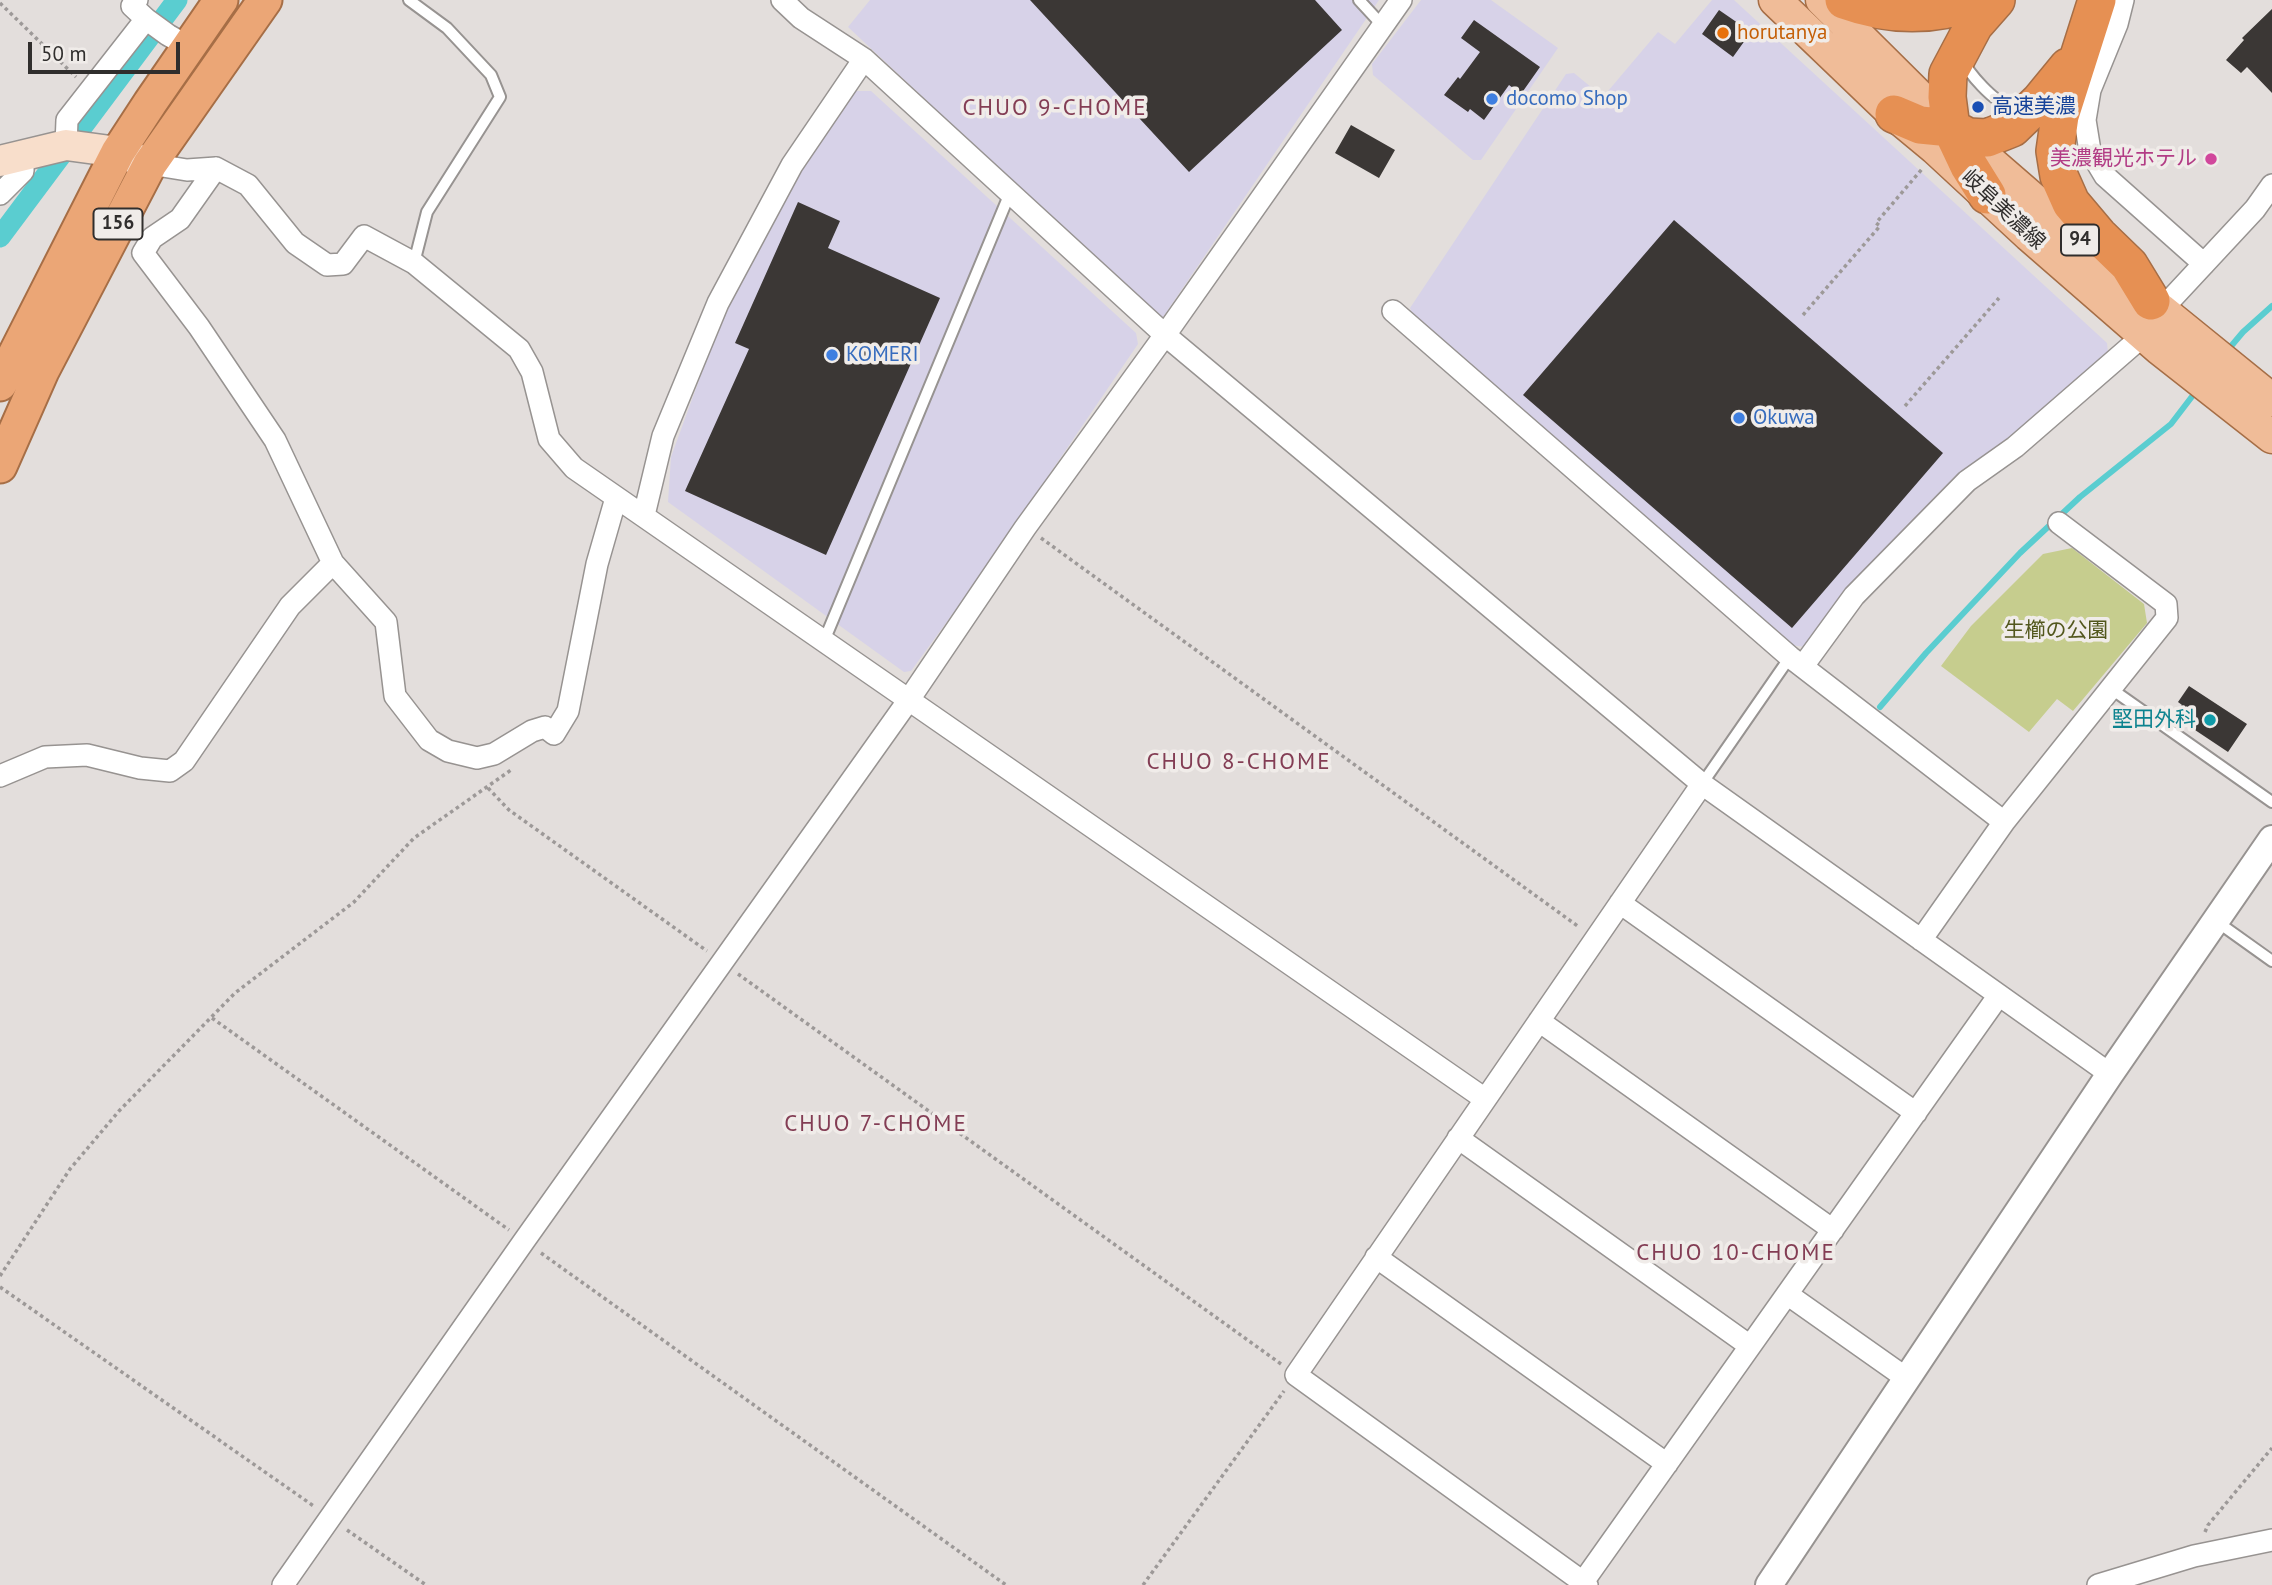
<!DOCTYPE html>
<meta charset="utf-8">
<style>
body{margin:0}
#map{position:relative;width:2272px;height:1585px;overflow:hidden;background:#e3dedc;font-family:"PT Sans",sans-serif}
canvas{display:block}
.scale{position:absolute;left:28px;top:42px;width:152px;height:32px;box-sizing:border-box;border:4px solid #302e2d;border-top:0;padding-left:9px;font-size:21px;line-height:24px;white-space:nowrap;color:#302e2d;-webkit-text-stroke:5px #f0ece9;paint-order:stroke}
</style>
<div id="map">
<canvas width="2272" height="1585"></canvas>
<div class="scale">50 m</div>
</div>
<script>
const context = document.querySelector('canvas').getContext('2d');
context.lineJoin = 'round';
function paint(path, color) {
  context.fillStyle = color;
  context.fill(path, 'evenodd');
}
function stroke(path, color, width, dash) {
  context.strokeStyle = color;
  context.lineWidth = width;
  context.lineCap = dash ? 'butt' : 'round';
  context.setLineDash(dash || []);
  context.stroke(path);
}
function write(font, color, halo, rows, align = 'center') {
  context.font = font + ' "PT Sans","Noto Sans JP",sans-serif';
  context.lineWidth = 7;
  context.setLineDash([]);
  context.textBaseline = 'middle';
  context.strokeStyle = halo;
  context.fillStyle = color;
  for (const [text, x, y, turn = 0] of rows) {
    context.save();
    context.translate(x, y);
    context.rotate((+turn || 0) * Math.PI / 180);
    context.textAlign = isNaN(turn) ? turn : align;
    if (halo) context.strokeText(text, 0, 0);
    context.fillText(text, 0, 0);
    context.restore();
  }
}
const commercial = new Path2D(`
 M 870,0 L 1379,0 L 1161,320 L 848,27 Z
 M 1421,0 L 1491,0 L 1558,48 L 1481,160 L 1473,160 L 1373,75 L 1372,64 Z
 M 1712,0 L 1734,0 L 2107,343 L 2108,353 L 1805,647 L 1791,645 L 1413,315 L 1410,308 L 1566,74 L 1574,73 L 1603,97 L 1658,32 L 1675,44 Z
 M 856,91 L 871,91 L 1136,333 L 1138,344 L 978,579 L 911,671 L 904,672 L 668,502 L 671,457 L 718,328 L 758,247 L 805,160 Z`);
const green = new Path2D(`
 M 2072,548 L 2144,604 L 2147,623 L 2073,711 L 2057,699 L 2029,732 L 1941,666 L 1971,626 L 2043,554 Z`);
const stream = new Path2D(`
 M 2227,351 L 2243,332 L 2272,306
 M 1880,707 L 1926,653 L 2020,553 L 2080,497 L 2171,424 L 2197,390`);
const canal = new Path2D(`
 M 0,237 L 177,0`);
const building = new Path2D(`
 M 1030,0 L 1315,0 L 1342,30 L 1189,172 Z
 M 2272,9 L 2272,93 L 2247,67 L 2241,73 L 2226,60 L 2244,40 L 2242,38 Z
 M 1719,10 L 1751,32 L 1733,57 L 1702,34 Z
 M 1474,20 L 1540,67 L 1521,94 L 1509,85 L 1484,120 L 1470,109 L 1468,112 L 1444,95 L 1458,77 L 1460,79 L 1480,52 L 1461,38 Z
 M 1351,125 L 1395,150 L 1379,178 L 1335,153 Z
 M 798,202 L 840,221 L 828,248 L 940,298 L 826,555 L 685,491 L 749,349 L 735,343 Z
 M 1674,220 L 1943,453 L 1792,628 L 1523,395 Z
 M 2189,686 L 2247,724 L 2228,752 L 2174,716 L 2182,705 L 2178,702 Z`);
const path = new Path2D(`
 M 0,3 L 76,77
 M 1803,315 L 1880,226 L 1876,223 L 1922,169
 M 1905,406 L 1999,298
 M 1041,538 L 1579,927
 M 488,788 L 509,810 L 707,951
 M 738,974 L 1281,1364
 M 212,1018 L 509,1230
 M 541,1253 L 1006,1585
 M 0,1276 L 70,1169 L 119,1111 L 235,993 L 354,902 L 414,838 L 511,770
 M 0,1287 L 315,1507
 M 347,1530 L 426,1585
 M 2205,1532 L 2208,1525 L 2272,1448
 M 1143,1585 L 1284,1391`);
const service = new Path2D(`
 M 409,0 L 447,28 L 491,75 L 500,97 L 427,212 L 414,263
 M 1359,0 L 1383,26
 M 1963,60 C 1968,73 1994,102 2008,105 C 2012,106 2016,106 2020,106
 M 824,641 L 1010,193
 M 2110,688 L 2272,802
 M 1702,784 L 1790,657
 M 2216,921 L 2272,961`);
const minor = new Path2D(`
 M 782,0 L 801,18 L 864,59
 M 2123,0 L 2117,24 L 2090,90 L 2085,120 L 2090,151 L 2105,176 L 2204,264
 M 146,19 L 168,35 L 189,47
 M 66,145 L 67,120 L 146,19 L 132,6 L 137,0
 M 150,164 L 187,170 L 216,168 L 248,185 L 295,243 L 327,265 L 343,264 L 364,236 L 414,263 L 519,349 L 532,372 L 549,439 L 574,468 L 1485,1099
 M 216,168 L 180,219 L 152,238 L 143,253 L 199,327 L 275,440 L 333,563 L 386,622 L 395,696 L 429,740 L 448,751 L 477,758 L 494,754 L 532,731 L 545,727 L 554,734 L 568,711 L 597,564 L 616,498
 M 0,194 L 23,171 L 23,155
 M 2161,310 L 2255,209 L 2272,185
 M 1393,311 L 1790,657 L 2004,822
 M 644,515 L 663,436 L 718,303 L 792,165 L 864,59 L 1165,335 L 1702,784 L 2110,1074
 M 1803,666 L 1854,596 L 1967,481 L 2015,447 L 2144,335
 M 0,776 L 45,757 L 87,755 L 140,768 L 170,771 L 184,761 L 290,606 L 333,563
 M 1620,903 L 1916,1113
 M 1921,940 L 2004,822 L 2167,618 L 2166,604 L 2059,523
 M 1539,1021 L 1833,1230
 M 1458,1138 L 1750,1346
 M 1376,1257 L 1667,1464
 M 1787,1294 L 1906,1378
 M 1583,1582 L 1999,995
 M 283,1585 L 524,1241 L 908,701 L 1025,528 L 1165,335 L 1401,0
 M 1587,1585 L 1296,1375 L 1702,784
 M 2098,1585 L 2194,1556 L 2272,1540`);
const tertiary = new Path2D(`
 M 1769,1585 L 2110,1074 L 2272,839`);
const secondary = new Path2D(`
 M 0,161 L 66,145 L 118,152 L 139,160`);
const primary = new Path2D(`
 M 1775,0 L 1894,114 L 1935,148 L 2029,235 L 2160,349 L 2272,437
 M 1822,0 L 1951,128 L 2161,310 L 2272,400`);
const trunk = new Path2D(`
 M 0,384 L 118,152 L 150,103 L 221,0
 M 0,466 L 42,371 L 150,164 L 265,0`);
const motorway = new Path2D(`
 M 1844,0 C 1888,16 1934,17 1978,0
 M 2097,0 L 2060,116 L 2055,151 L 2059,176 L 2071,203 L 2098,235 L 2129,265 L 2151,301
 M 1894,114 L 1920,125 L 1951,128 L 1968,137 L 1987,138 L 2012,128 L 2040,101 L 2068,67
 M 1987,195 L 1969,166 L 1951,128 L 1947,97 L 1948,74 L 1974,25 L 1996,0`);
const markers = [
 [1723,33,7,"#e8710a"],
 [1492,99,7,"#3f7fe0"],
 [1978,107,7,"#1a4fb4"],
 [2211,159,7,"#d1479c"],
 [832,355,7,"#3f7fe0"],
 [1739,418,7,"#3f7fe0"],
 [2210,720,7,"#0f9aa8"]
];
const shields = [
 [118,224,49],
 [2080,240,38]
];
const shieldNames = [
 ["156",118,224],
 ["94",2080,240]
];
const foodNames = [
 ["horutanya",1737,33]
];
const shopNames = [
 ["docomo Shop",1506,99],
 ["KOMERI",846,355],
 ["Okuwa",1753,418]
];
const transitNames = [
 ["高速美濃",1992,107]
];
const hotelNames = [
 ["美濃観光ホテル",2197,159]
];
const streetNames = [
 ["岐阜美濃線",2003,210,43]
];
const parkNames = [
 ["生櫛の公園",2056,631]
];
const cultureNames = [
 ["堅田外科",2196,720]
];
const neighbourhoodNames = [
 ["CHUO 9-CHOME",1055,108],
 ["CHUO 8-CHOME",1239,762],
 ["CHUO 7-CHOME",876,1124],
 ["CHUO 10-CHOME",1736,1253]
];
paint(commercial, '#d7d2e8');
paint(green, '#c6cd8e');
stroke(stream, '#5acdd0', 6);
stroke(canal, '#5acdd0', 21);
paint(building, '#3b3735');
stroke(service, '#979391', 14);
stroke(minor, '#979391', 24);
stroke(tertiary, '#979391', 30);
stroke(secondary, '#979391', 33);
stroke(primary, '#a66e46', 35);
stroke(trunk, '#a66e46', 37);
stroke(motorway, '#a66e46', 40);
stroke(path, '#9d9998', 3.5, [3.5, 3.5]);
stroke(service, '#fff', 10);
stroke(minor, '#fff', 21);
stroke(tertiary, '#fff', 26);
stroke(secondary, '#f8decb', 30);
stroke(primary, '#f0bc98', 32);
stroke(trunk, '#eba676', 33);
stroke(motorway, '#e69053', 37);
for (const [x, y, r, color] of markers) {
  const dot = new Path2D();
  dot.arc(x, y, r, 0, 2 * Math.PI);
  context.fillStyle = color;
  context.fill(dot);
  stroke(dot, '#f0ece9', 2.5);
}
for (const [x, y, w] of shields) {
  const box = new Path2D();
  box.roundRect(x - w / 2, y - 15.5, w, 31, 5);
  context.fillStyle = '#f0ece9';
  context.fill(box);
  stroke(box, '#302e2d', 2);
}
write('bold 19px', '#302e2d', null, shieldNames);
write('21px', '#c56008', '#f0ece9', foodNames, 'left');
write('21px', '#366cbe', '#f0ece9', shopNames, 'left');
write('21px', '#164399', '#f0ece9', transitNames, 'left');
write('21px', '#b23c85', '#f0ece9', hotelNames, 'right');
write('21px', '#302e2d', '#f0ece9', streetNames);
write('21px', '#52571d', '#f0ece9', parkNames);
write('21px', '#0d838f', '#f0ece9', cultureNames, 'right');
context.letterSpacing = '2px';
write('23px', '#833d54', '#f0ece9', neighbourhoodNames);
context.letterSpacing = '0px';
</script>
